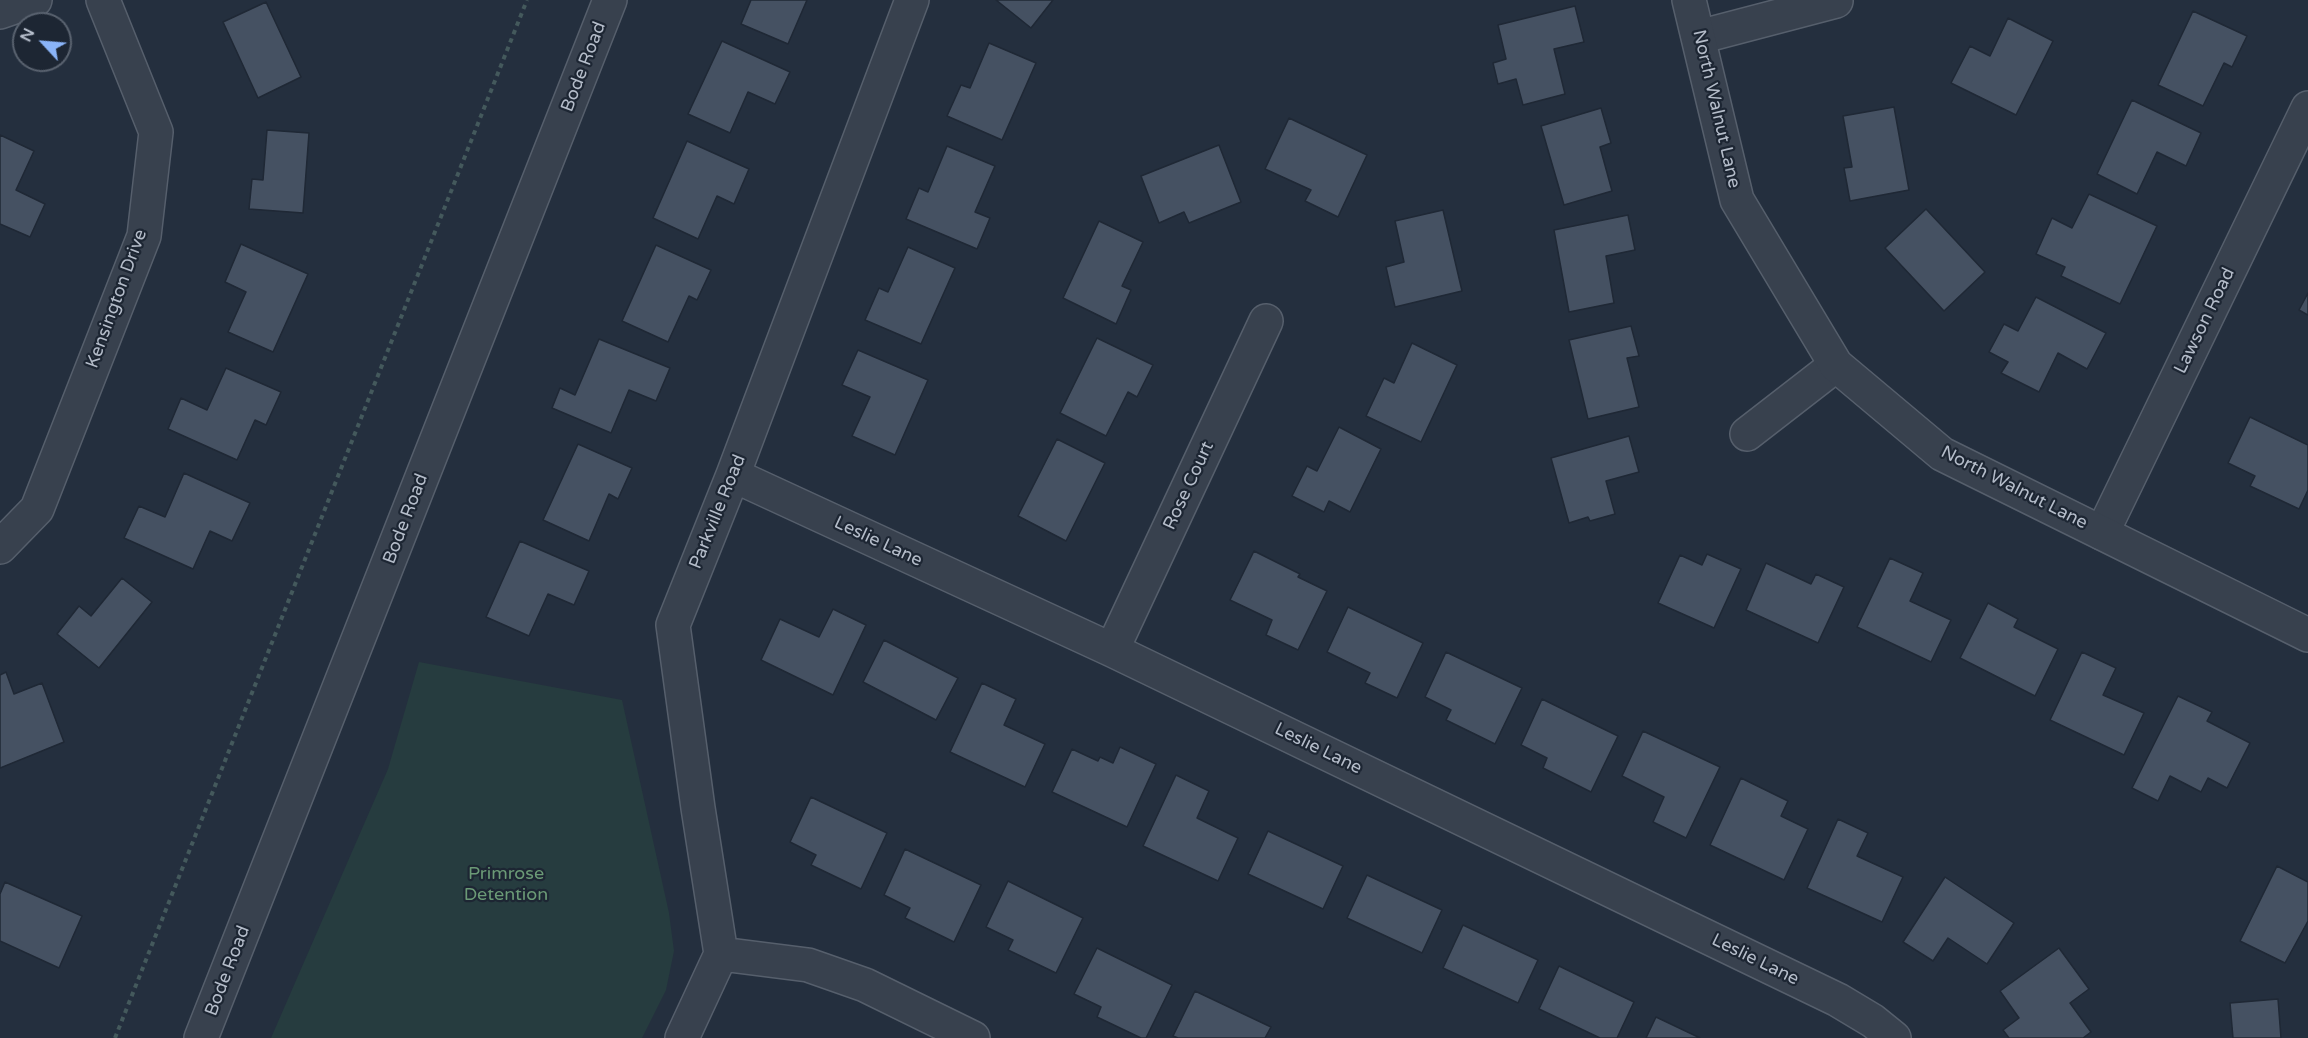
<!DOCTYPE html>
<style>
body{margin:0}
#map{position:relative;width:2308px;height:1038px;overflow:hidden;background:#242f3e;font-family:"Varela Round",sans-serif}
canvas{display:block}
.north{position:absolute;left:12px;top:12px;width:60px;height:60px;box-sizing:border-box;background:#1d2633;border:2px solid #59626f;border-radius:50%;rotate:296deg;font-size:16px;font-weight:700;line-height:24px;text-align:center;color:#b4bcc9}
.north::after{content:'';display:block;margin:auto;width:21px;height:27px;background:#8ab4f8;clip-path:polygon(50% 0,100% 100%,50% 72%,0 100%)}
</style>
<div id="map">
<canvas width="2308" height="1038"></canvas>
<div class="north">N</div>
</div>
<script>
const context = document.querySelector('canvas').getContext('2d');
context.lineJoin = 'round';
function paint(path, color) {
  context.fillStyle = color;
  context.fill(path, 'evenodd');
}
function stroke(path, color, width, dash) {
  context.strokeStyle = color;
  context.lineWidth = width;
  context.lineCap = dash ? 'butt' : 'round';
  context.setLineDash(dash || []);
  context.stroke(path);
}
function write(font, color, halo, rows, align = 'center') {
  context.font = font + ' "Varela Round",sans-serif';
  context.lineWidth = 4.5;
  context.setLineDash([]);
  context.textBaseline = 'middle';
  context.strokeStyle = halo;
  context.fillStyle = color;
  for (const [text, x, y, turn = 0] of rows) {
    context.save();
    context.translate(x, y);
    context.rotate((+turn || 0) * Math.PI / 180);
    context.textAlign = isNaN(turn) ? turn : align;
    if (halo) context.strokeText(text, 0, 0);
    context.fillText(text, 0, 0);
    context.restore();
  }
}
const green = new Path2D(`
 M 419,662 L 622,700 L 669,913 L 674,951 L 666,990 L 642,1038 L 271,1038 L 388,769 Z`);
const building = new Path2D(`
 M 751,0 L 807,0 L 788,44 L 741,24 Z
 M 996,0 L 1053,0 L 1031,28 Z
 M 266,2 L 301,77 L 258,98 L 223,22 Z
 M 1575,6 L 1584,42 L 1554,49 L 1565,94 L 1523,105 L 1516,79 L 1498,84 L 1493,63 L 1506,59 L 1498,25 Z
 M 2193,11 L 2247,36 L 2232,67 L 2224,63 L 2203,106 L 2158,85 Z
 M 2008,18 L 2053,41 L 2016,115 L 1951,83 L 1970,46 L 1990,56 Z
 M 722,41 L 790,72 L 775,104 L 748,92 L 730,133 L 688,114 Z
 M 989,43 L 1036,63 L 1002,140 L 947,116 L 961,85 L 970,88 Z
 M 2132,100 L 2201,133 L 2186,166 L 2157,152 L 2137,194 L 2097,174 Z
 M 1894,107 L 1909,190 L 1850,201 L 1844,168 L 1852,167 L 1843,116 Z
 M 1601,108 L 1611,143 L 1600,147 L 1612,191 L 1564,205 L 1541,126 Z
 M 1289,118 L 1367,155 L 1338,217 L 1305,201 L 1311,190 L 1265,169 Z
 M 267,130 L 309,133 L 303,213 L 249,209 L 252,179 L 263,180 Z
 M 0,135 L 34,151 L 16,190 L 45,204 L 30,237 L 0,224 Z
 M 687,141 L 749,169 L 734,204 L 717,196 L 698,239 L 653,218 Z
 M 1219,145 L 1241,202 L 1189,223 L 1184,212 L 1159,223 L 1141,176 Z
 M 947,146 L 995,166 L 975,212 L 990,218 L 977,249 L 906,219 L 919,188 L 928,192 Z
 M 2089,194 L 2157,226 L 2120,304 L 2061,276 L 2065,267 L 2036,254 L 2052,218 L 2072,228 Z
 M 1926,209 L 1985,272 L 1944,311 L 1885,248 Z
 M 1443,210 L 1462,291 L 1395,307 L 1386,267 L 1404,262 L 1395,221 Z
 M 1628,215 L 1635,250 L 1606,256 L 1614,303 L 1569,312 L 1554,230 Z
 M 1099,221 L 1143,242 L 1122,286 L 1131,290 L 1116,324 L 1063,298 Z
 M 241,244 L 308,274 L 273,352 L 228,332 L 246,292 L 225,282 Z
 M 656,245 L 711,270 L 697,300 L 689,296 L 668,342 L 622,321 Z
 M 908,247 L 955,268 L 921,344 L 865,320 L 879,288 L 888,292 Z
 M 2308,293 L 2308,315 L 2299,310 Z
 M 2036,297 L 2106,333 L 2087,369 L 2058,353 L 2039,392 L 2001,373 L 2008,362 L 1989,352 L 2004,324 L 2018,331 Z
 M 1631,326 L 1639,356 L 1627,358 L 1639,407 L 1588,419 L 1569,340 Z
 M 1097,338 L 1153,365 L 1137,397 L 1128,392 L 1106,436 L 1060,413 Z
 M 599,339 L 670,368 L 656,401 L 629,390 L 611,433 L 552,408 L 560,388 L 575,395 Z
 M 1412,343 L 1457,365 L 1421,442 L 1366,416 L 1384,378 L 1394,383 Z
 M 858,350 L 928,380 L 895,455 L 852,436 L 870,397 L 842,385 Z
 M 226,368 L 281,392 L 266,425 L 255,420 L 237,460 L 168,429 L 181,398 L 207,410 Z
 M 2250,417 L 2308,445 L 2308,490 L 2299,509 L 2250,486 L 2255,476 L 2228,463 Z
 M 1339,427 L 1381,449 L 1350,512 L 1329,501 L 1324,512 L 1292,496 L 1307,466 L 1317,471 Z
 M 1629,436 L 1639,472 L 1606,481 L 1615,514 L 1590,521 L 1588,517 L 1569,523 L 1551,458 Z
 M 1057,439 L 1105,463 L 1066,541 L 1018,516 Z
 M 578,444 L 632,468 L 618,499 L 609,494 L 589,541 L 543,520 Z
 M 184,473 L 250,503 L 232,541 L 210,531 L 193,569 L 124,538 L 139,506 L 165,517 Z
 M 520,541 L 589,571 L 574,605 L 548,594 L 529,636 L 486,617 Z
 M 1254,551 L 1300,574 L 1298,577 L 1327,591 L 1298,650 L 1266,635 L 1272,620 L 1230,600 Z
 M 1707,554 L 1741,569 L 1714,628 L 1658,603 L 1680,555 L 1702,565 Z
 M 1890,558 L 1923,573 L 1910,601 L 1951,620 L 1931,662 L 1857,627 Z
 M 1766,563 L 1811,584 L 1816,574 L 1844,587 L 1818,643 L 1746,610 Z
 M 122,578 L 152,602 L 99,668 L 57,634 L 79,606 L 91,616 Z
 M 1988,603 L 2018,619 L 2014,627 L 2058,649 L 2035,696 L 1960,658 Z
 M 1348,607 L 1423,643 L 1397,698 L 1365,683 L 1370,673 L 1327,652 Z
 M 833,609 L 866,625 L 833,695 L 761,660 L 780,619 L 819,637 Z
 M 884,640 L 958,678 L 936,720 L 863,682 Z
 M 1446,652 L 1522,688 L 1495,744 L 1446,720 L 1451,710 L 1425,697 Z
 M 2082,652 L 2116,668 L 2103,695 L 2144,713 L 2124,755 L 2050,720 Z
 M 6,672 L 14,694 L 42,683 L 64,742 L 0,768 L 0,675 Z
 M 982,683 L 1016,699 L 1004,725 L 1045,744 L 1025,787 L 950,752 Z
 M 2178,696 L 2212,712 L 2207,721 L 2250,743 L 2227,788 L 2208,778 L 2201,792 L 2170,776 L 2158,801 L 2132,788 Z
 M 1542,699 L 1618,736 L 1591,792 L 1543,768 L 1547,758 L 1521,745 Z
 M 1643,731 L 1720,767 L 1686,838 L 1653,822 L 1664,797 L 1622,776 Z
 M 1120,747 L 1156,764 L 1127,827 L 1052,792 L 1072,749 L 1098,761 L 1100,757 L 1113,763 Z
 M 1176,775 L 1209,791 L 1197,818 L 1238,838 L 1218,881 L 1143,846 Z
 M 1741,778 L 1788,801 L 1781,816 L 1808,829 L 1784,880 L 1710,845 Z
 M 811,797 L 887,833 L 861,889 L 811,865 L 816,855 L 790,842 Z
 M 1838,819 L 1868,833 L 1857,856 L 1903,877 L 1882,922 L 1807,888 Z
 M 1268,831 L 1343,866 L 1323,909 L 1248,874 Z
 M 905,849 L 981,885 L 954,942 L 905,918 L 910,908 L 884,895 Z
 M 2277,866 L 2308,882 L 2308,921 L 2285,963 L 2240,941 Z
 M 1367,875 L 1442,910 L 1422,953 L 1347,918 Z
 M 1945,877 L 2014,923 L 1987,964 L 1948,938 L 1933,961 L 1903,942 Z
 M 1008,881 L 1083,918 L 1056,973 L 1008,950 L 1013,940 L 986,927 Z
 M 5,882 L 82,916 L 59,968 L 0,941 L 0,894 Z
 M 1463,925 L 1538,960 L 1518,1003 L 1443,968 Z
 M 1097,948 L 1172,985 L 1146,1038 L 1141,1038 L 1097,1017 L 1101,1007 L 1074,994 Z
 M 2059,948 L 2089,989 L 2070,1003 L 2091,1032 L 2083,1038 L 2009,1038 L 2003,1030 L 2019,1018 L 2000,991 Z
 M 1559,966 L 1634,1002 L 1617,1038 L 1600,1038 L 1539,1009 Z
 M 1195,991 L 1271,1027 L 1265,1038 L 1178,1038 L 1173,1036 Z
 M 2278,999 L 2281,1038 L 2233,1038 L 2230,1003 Z
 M 1656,1017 L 1700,1038 L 1646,1038 Z`);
const path = new Path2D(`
 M 115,1038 L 527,0`);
const minor = new Path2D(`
 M 0,12 L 35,0
 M 1699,37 L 1836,1
 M 1747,434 L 1836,365
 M 733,475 L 1112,650 L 1838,1000 L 1873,1021 L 1894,1038
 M 2102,533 L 2308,108
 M 0,547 L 37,509 L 144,236 L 156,132 L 103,0
 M 1112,650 L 1266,321
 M 721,954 L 808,965 L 865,985 L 973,1038
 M 682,1038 L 721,954 L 698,808 L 673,625 L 733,475 L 912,0`);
const tertiary = new Path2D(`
 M 1689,0 L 1737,200 L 1836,365 L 1942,454 L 2308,635
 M 201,1038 L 610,0`);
const streetNames = [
 ["Bode Road",584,67,-69],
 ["North Walnut Lane",1716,109,77],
 ["Kensington Drive",117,299,-70],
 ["Lawson Road",2205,321,-64],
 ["Rose Court",1189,486,-65],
 ["North Walnut Lane",2014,488,27],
 ["Parkville Road",718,512,-68],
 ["Bode Road",406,519,-69],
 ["Leslie Lane",878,542,25],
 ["Leslie Lane",1318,749,26],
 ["Leslie Lane",1755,960,26],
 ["Bode Road",228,971,-69]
];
const parkNames = [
 ["Primrose",506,874],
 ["Detention",506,895]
];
paint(green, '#263c3f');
paint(building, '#455162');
stroke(building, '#1f2835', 1.5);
stroke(minor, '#565f6c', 36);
stroke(tertiary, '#565f6c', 36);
stroke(path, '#44595c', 4, [4.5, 4.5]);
stroke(minor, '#38414e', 33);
stroke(tertiary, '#38414e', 33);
write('18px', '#b4bcc9', '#1d2633', streetNames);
write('18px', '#6b9a76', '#1d2633', parkNames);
</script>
